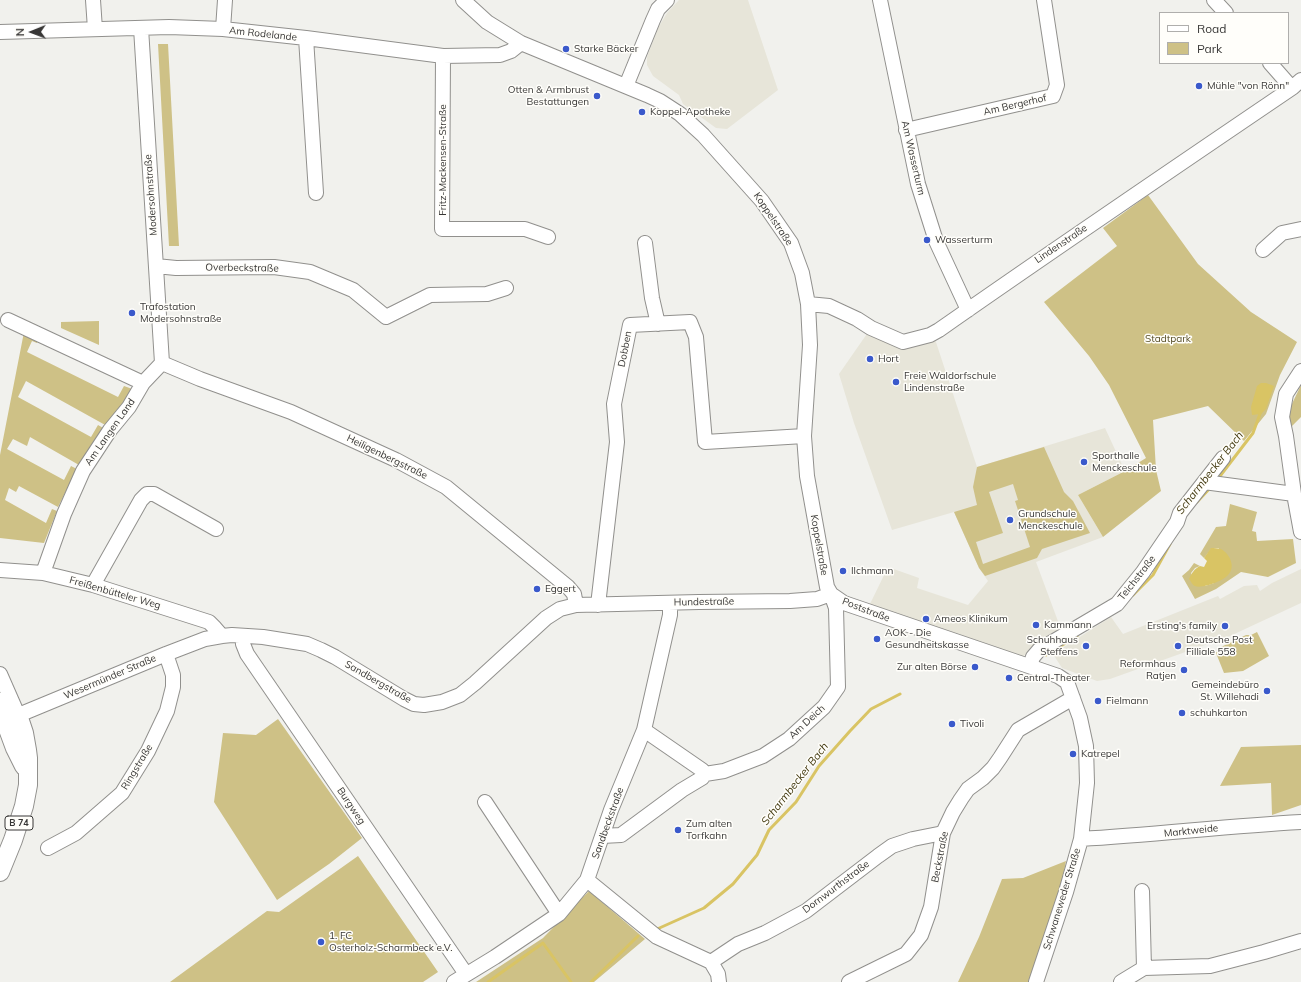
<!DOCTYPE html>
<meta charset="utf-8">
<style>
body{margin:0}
#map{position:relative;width:1301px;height:982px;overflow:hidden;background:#f1f1ed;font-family:Mulish,sans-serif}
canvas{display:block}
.legend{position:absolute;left:1159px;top:12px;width:130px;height:52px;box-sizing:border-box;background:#fffefa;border:1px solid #afaeac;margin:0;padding:5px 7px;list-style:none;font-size:12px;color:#383736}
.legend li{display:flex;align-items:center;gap:8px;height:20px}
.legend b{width:20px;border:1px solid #afaeac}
.north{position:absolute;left:12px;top:12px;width:40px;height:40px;-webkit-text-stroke:3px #fffefa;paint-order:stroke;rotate:269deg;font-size:11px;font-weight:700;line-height:16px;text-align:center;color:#383736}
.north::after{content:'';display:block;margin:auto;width:14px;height:18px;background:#383736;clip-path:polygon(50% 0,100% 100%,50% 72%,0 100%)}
</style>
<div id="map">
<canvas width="1301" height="982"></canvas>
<ul class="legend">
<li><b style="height:5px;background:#fff"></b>Road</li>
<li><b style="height:11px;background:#cec186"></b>Park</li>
</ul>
<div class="north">N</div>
</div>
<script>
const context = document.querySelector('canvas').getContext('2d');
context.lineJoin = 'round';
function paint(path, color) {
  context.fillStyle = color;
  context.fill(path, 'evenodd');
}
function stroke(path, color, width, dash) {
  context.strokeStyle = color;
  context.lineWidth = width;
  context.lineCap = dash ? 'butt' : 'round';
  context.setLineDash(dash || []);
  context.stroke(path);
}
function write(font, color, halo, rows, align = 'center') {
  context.font = font + ' Mulish,sans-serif';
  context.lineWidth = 3;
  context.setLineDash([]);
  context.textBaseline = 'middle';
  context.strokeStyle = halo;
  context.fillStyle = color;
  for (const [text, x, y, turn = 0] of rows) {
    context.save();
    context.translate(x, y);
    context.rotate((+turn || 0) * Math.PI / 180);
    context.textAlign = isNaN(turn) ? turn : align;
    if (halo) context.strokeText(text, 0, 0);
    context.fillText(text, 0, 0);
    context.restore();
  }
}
const built = new Path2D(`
 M 679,0 L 748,0 L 778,90 L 727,129 L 716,128 L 683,104 L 679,95 L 653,76 L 647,65 L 647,57 L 658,28 L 667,13 Z
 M 871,328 L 903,342 L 933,333 L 977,467 L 1105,428 L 1125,471 L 1078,495 L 1103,537 L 1036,562 L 1062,632 L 1020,658 L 869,606 L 888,567 L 919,578 L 917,588 L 968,605 L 988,581 L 979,568 L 954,512 L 892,530 L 854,423 L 839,374 Z
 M 1301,569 L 1301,603 L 1230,636 L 1110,679 L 1097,681 L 1062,668 L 1053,654 L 1111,617 L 1123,634 L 1218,596 L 1220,599 L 1244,586 L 1257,585 L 1260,591 L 1272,583 Z`);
const green = new Path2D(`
 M 158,44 L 168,44 L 179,246 L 169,246 Z
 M 1148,195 L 1198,264 L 1251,312 L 1297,342 L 1280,375 L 1266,414 L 1244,441 L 1208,406 L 1153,420 L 1156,470 L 1161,491 L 1103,537 L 1078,495 L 1125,471 L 1146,458 L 1109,385 L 1089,356 L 1044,302 L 1117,246 L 1103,228 Z
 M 99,321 L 99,345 L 61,328 L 61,322 Z
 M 24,332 L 39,338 L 37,343 L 32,341 L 27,352 L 118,397 L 124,386 L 135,390 L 107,426 L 26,381 L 18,397 L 91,437 L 98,425 L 105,429 L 79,465 L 30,437 L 27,446 L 13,439 L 7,449 L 64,480 L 71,466 L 77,469 L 58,507 L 19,486 L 16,492 L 9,488 L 5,500 L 46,523 L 52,509 L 57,511 L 44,543 L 0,538 L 0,455 Z
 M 1301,385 L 1301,417 L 1292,426 L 1286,419 L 1290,408 Z
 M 1044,447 L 1064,492 L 1073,501 L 1090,533 L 1042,549 L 1037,558 L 985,576 L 979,568 L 954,512 L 977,505 L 973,487 L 977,467 ZM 1013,484 L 1018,500 L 1015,501 L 1030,547 L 983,564 L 976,542 L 1003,533 L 989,492 Z
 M 1230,504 L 1257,512 L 1252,531 L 1256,532 L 1257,541 L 1293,539 L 1296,563 L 1268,577 L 1241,572 L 1216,589 L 1195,599 L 1182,576 L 1189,570 L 1194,563 L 1200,566 L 1195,568 L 1191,573 L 1196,586 L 1205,586 L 1214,583 L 1219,548 L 1212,548 L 1204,558 L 1200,554 L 1216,527 L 1226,526 Z
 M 1257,632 L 1269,656 L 1243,671 L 1224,673 L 1216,653 L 1221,647 L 1246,635 L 1251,635 Z
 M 278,719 L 362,838 L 329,864 L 277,900 L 214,802 L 223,733 L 256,735 Z
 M 1301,745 L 1301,805 L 1272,815 L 1271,783 L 1220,786 L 1241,747 Z
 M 358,856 L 438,972 L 423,982 L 170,982 L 267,911 L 279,912 Z
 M 1066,861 L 1061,888 L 1028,982 L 958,982 L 979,937 L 1002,879 L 1023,878 Z
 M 589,891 L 645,939 L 594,982 L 476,982 L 543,938 Z`);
const water = new Path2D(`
 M 1261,383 L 1266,383 L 1274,386 L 1266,409 L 1261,414 L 1252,415 L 1251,407 L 1257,386 Z
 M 1211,548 C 1214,548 1218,548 1221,549 C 1230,554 1236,567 1228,575 C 1223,581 1202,589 1195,586 C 1192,585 1191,581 1189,579 C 1192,573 1194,569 1200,566 L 1204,567 L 1207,561 L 1204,558 Z`);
const stream = new Path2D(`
 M 1217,480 L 1253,433 L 1261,411
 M 1197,502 L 1211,487
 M 1133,595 L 1153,575 L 1170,544
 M 1046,655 L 1077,636
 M 655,930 L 704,908 L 733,884 L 757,855 L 769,830 L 796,802 L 819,766 L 850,731 L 871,709 L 900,694
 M 488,982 L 543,943 L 571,982
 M 591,982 L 638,936`);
const minor = new Path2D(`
 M 93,0 L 95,29
 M 463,0 L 487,22 L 521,43 L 647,95 L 660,101 L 680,114 L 703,135 L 762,201 L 791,243 L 802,273 L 808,304 L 810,345 L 804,436 L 807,476 L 827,587 L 831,594 L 836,608 L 838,687 L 824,707 L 789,739 L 763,756 L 724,771 L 705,774 L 702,770 L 644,730
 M 880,0 L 918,184 L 936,241 L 968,310
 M 1214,0 L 1226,13
 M 141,28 L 162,363
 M 223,29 L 225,0
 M 0,32 L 169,27 L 223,29 L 306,38 L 443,56 L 500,55 L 511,51 L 521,43
 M 306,38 L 316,193
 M 443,56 L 442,229 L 525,229 L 548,237
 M 1270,63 L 1292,88
 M 626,86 L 653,20 L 658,9 L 667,0
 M 906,130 L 1053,96 L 1057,85 L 1044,0
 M 645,243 L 652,298 L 658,324
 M 1263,250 L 1282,233 L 1301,229
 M 156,266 L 176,268 L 274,267 L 310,272 L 353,290 L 386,317 L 430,295 L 487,294 L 506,288
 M 808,304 L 829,306 L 857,319 L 871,328 L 903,342 L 930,335 L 939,330 C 1056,248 1174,168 1292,88 L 1301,80
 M 8,320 L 143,383
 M 162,363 L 200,379 L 291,412 L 396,460 L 446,487 L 568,587 L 574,594 L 576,605
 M 1301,371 L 1286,394 L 1282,417 L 1286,436 L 1294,494 L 1301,532
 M 1204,482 L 1294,494
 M 0,570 L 43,573 L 93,585 L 209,622 L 215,628 L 222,636
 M 43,573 L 64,514 L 83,471 L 110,430 L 129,407 L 143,383 L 162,363
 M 93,585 L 141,500 L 147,494 L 154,494 L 216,529
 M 831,594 L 844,603 L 1058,676 L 1067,682 L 1080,718 L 1086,746 L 1087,783 L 1081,839 L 1066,892 L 1036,982
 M 598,605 L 617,442 L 614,404 L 630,325 L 690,322 L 696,337 L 705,442 L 804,436
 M 242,636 L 243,644 L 247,654 L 466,974
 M 1030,666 L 1033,657 L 1039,650 L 1117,604 L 1143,572 L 1177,522 L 1180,513 L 1223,458
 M 0,674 L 18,715
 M 0,700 L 5,721
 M 9,719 L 166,654 L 205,639 L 222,636 L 232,635 L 263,637 L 307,644 L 321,650 L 335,657 L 404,699 L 414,704 L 424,705 L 442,702 L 460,695 L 475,683 L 546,618 L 560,609 L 576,605 L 699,602 L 790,601 L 817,599 L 831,594
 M 485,802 L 559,914
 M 602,836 L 621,835 L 682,790 L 702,778 L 705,774
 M 1081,839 C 1154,835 1227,826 1301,822
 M 48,848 L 76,833 L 122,793 L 148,751 L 167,711 L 173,687 L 173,675 L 166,654
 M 587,880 L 657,937 L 711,962 L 718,974 L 719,982
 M 1142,891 L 1144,968
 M 711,962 L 738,944 L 765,933 L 806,911 L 878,856 L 892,846 L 913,839 L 943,833
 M 454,982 L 495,957 L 559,914 L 587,880 L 611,810 L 644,730 L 670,615 L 670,603
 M 849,982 L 906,954 L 921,935 L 931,907 L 943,833 L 953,812 L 961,799 L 968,789 L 983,778 L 993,768 L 1000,758 L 1018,730 L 1073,698
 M 1121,982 L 1144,968 L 1210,966 L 1264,952 L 1301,941`);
const major = new Path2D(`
 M 5,721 L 15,748 L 24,766
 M 0,872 L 13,840 L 24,806 L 28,785 L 28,758 L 27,750 L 24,733 L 18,715`);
const markers = [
 [566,49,4,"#3a59cb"],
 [1199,86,4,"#3a59cb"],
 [597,96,4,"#3a59cb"],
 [642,112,4,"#3a59cb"],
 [927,240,4,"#3a59cb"],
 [132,313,4,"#3a59cb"],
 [870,359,4,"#3a59cb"],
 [896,382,4,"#3a59cb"],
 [1084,462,4,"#3a59cb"],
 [1010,520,4,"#3a59cb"],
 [843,571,4,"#3a59cb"],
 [537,589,4,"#3a59cb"],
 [926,619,4,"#3a59cb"],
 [1036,625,4,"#3a59cb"],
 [1225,626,4,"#3a59cb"],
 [877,639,4,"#3a59cb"],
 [1086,646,4,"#3a59cb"],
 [1178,646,4,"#3a59cb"],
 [975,667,4,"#3a59cb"],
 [1184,670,4,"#3a59cb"],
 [1009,678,4,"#3a59cb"],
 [1267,691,4,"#3a59cb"],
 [1098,701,4,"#3a59cb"],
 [1182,713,4,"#3a59cb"],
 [952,724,4,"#3a59cb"],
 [1073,754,4,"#3a59cb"],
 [678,830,4,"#3a59cb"],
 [321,942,4,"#3a59cb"]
];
const shields = [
 [19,823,28]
];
const shieldNames = [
 ["B 74",19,823]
];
const streetNames = [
 ["Am Rodelande",263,34,6],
 ["Am Bergerhof",1015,105,-13],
 ["Am Wasserturm",913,158,77],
 ["Fritz-Mackensen-Straße",443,160,-90],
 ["Modersohnstraße",151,195,-94],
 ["Koppelstraße",773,219,56],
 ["Lindenstraße",1061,244,-34],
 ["Overbeckstraße",242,268,1],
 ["Dobben",625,349,-79],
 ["Am Langen Land",110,432,-55],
 ["Heiligenbergstraße",387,457,26],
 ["Koppelstraße",819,545,80],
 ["Teichstraße",1137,578,-52],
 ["Freißenbütteler Weg",115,593,16],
 ["Hundestraße",704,602,-1],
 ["Poststraße",866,610,21],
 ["Wesermünder Straße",110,677,-23],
 ["Sandbergstraße",378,682,30],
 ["Am Deich",807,722,-43],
 ["Ringstraße",137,767,-59],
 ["Burgweg",351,806,56],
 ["Sandbeckstraße",608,823,-70],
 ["Marktweide",1191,831,-6],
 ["Beckstraße",940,857,-79],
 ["Dornwurthstraße",836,887,-37],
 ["Schwaneweder Straße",1062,899,-73]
];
const poiNames = [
 ["Starke Bäcker",574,49],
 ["Mühle \"von Rönn\"",1207,86],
 ["Otten & Armbrust",589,90,"right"],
 ["Bestattungen",589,102,"right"],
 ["Koppel-Apotheke",650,112],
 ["Wasserturm",935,240],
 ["Trafostation",140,307],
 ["Modersohnstraße",140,319],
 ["Hort",878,359],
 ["Freie Waldorfschule",904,376],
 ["Lindenstraße",904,388],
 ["Sporthalle",1092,456],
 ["Menckeschule",1092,468],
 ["Grundschule",1018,514],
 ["Menckeschule",1018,526],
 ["Ilchmann",851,571],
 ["Eggert",545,589],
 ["Ameos Klinikum",934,619],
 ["Kammann",1044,625],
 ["Ersting's family",1217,626,"right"],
 ["AOK - Die",885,633],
 ["Gesundheitskasse",885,645],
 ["Schuhhaus",1078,640,"right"],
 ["Steffens",1078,652,"right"],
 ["Deutsche Post",1186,640],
 ["Filliale 558",1186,652],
 ["Reformhaus",1176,664,"right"],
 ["Ratjen",1176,676,"right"],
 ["Zur alten Börse",967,667,"right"],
 ["Central-Theater",1017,678],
 ["Gemeindebüro",1259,685,"right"],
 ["St. Willehadi",1259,697,"right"],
 ["Fielmann",1106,701],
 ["schuhkarton",1190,713],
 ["Tivoli",960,724],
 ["Katrepel",1081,754],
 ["Zum alten",686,824],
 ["Torfkahn",686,836],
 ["1. FC",329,936],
 ["Osterholz-Scharmbeck e.V.",329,948]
];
const parkNames = [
 ["Stadtpark",1168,339]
];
const waterNames = [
 ["Scharmbecker Bach",1210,473,-52],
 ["Scharmbecker Bach",795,784,-52]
];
paint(built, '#e7e5d9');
paint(green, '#cec186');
paint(water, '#d9c464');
stroke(stream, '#d9c464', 3);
stroke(minor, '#91908d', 16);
stroke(major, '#91908d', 20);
stroke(minor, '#fff', 14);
stroke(major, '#fff', 18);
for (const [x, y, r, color] of markers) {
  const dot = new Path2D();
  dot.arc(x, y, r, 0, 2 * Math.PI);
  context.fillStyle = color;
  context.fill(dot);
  stroke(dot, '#fffefa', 1.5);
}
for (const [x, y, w] of shields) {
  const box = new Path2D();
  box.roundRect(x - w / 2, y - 7, w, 14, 3);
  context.fillStyle = '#fffefa';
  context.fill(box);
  stroke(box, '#383736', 1);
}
write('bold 9px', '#383736', null, shieldNames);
write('10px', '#383736', '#fffefa', streetNames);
write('10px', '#383736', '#fffefa', poiNames, 'left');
write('10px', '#554c24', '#fffefa', parkNames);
write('italic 11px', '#453c13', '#fffefa', waterNames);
</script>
